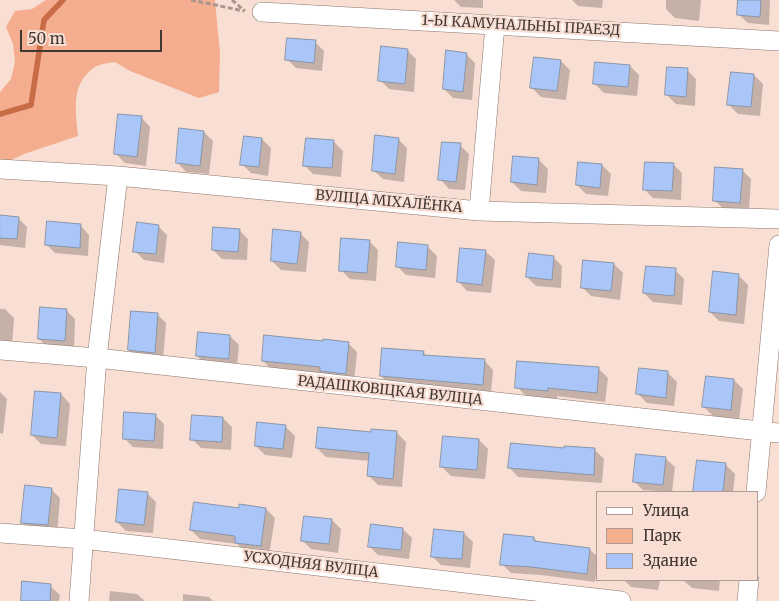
<!DOCTYPE html>
<meta charset="utf-8">
<style>
body{margin:0}
#map{position:relative;width:779px;height:601px;overflow:hidden;background:#f8ded3;font-family:Merriweather,serif}
canvas{display:block}
.legend{position:absolute;left:596px;top:491px;width:162px;height:90px;box-sizing:border-box;background:#f8ded3;border:1px solid #af9b93;margin:0;padding:6px 9px;list-style:none;font-size:15px;color:#413733}
.legend li{display:flex;align-items:center;gap:10px;height:25px}
.legend b{width:25px;border:1px solid #af9b93}
.scale{position:absolute;left:20px;top:30px;width:142px;height:22px;box-sizing:border-box;border:2px solid #413733;border-top:0;padding-left:6px;font-size:15px;line-height:18px;white-space:nowrap;color:#413733;-webkit-text-stroke:4px #f8ded3;paint-order:stroke}
</style>
<div id="map">
<canvas width="779" height="601"></canvas>
<ul class="legend">
<li><b style="height:6px;background:#fff"></b>Улица</li>
<li><b style="height:14px;background:#f5ad90"></b>Парк</li>
<li><b style="height:14px;background:#aac6f8"></b>Здание</li>
</ul>
<div class="scale">50 m</div>
</div>
<script>
const context = document.querySelector('canvas').getContext('2d');
context.lineJoin = 'round';
function paint(path, color) {
  context.fillStyle = color;
  context.fill(path, 'evenodd');
}
function stroke(path, color, width, dash) {
  context.strokeStyle = color;
  context.lineWidth = width;
  context.lineCap = dash ? 'butt' : 'round';
  context.setLineDash(dash || []);
  context.stroke(path);
}
function write(font, color, halo, rows, align = 'center') {
  context.font = font + ' Merriweather,serif';
  context.lineWidth = 4.5;
  context.setLineDash([]);
  context.textBaseline = 'middle';
  context.strokeStyle = halo;
  context.fillStyle = color;
  for (const [text, x, y, turn = 0] of rows) {
    context.save();
    context.translate(x, y);
    context.rotate((+turn || 0) * Math.PI / 180);
    context.textAlign = isNaN(turn) ? turn : align;
    if (halo) context.strokeText(text, 0, 0);
    context.fillText(text, 0, 0);
    context.restore();
  }
}
const green = new Path2D(`
 M 46,0 L 215,0 L 220,53 L 219,92 L 199,98 L 130,71 L 115,62 C 109,63 100,64 95,67 C 70,84 76,110 78,136 L 24,154 L 0,165 L 0,92 L 11,79 L 15,62 L 13,44 L 6,27 L 15,11 L 32,9 Z`);
const shadow = new Path2D(`
 M 454,0 L 483,0 L 483,8 L 461,7 Z
 M 572,0 L 603,0 L 602,8 L 578,6 Z
 M 666,0 L 701,0 L 699,21 L 675,18 L 666,9 Z
 M 739,0 L 770,0 L 769,25 L 748,23 L 738,14 Z
 M 315,42 L 324,51 L 322,71 L 296,68 L 287,59 Z
 M 407,50 L 416,59 L 414,92 L 389,89 L 380,80 Z
 M 466,54 L 475,63 L 472,100 L 453,98 L 444,89 Z
 M 561,61 L 570,70 L 566,100 L 541,97 L 532,88 Z
 M 630,66 L 639,75 L 637,96 L 604,93 L 595,84 Z
 M 687,70 L 696,79 L 695,106 L 676,104 L 667,95 Z
 M 754,75 L 763,84 L 760,116 L 738,114 L 729,105 Z
 M 141,117 L 150,127 L 146,166 L 125,163 L 116,154 Z
 M 204,132 L 213,141 L 209,174 L 186,172 L 177,162 Z
 M 262,139 L 271,148 L 268,176 L 251,173 L 242,164 Z
 M 398,139 L 407,148 L 404,182 L 383,179 L 373,170 Z
 M 334,142 L 343,151 L 341,177 L 313,174 L 304,165 Z
 M 460,145 L 469,154 L 465,190 L 449,189 L 440,179 Z
 M 538,159 L 548,169 L 546,193 L 521,191 L 512,182 Z
 M 673,164 L 682,173 L 681,200 L 653,198 L 644,189 Z
 M 602,165 L 611,174 L 608,196 L 586,194 L 577,185 Z
 M 742,170 L 751,179 L 749,211 L 724,209 L 714,200 Z
 M 0,216 L 18,218 L 27,227 L 25,248 L 0,245 Z
 M 80,225 L 89,235 L 88,256 L 55,253 L 46,244 Z
 M 158,226 L 167,235 L 164,263 L 144,260 L 135,251 Z
 M 239,230 L 248,239 L 247,260 L 222,259 L 213,250 Z
 M 300,233 L 309,242 L 306,272 L 281,270 L 272,261 Z
 M 369,241 L 378,250 L 376,281 L 350,279 L 341,270 Z
 M 399,244 L 428,247 L 437,256 L 435,278 L 406,275 L 397,266 Z
 M 485,251 L 495,260 L 491,293 L 467,291 L 458,281 Z
 M 553,257 L 562,266 L 561,288 L 536,286 L 527,277 Z
 M 614,264 L 623,273 L 620,300 L 591,296 L 582,287 Z
 M 675,270 L 684,279 L 682,305 L 653,302 L 644,293 Z
 M 739,276 L 748,285 L 744,324 L 719,321 L 710,312 Z
 M 0,309 L 5,309 L 14,318 L 12,346 L 0,345 Z
 M 66,310 L 75,319 L 74,350 L 49,348 L 39,339 Z
 M 157,314 L 166,323 L 163,361 L 138,359 L 129,350 Z
 M 230,336 L 239,345 L 237,368 L 206,365 L 197,356 Z
 M 324,342 L 348,343 L 357,352 L 354,382 L 272,370 L 263,361 Z
 M 423,352 L 427,356 L 484,360 L 493,370 L 491,393 L 390,385 L 381,376 Z
 M 599,369 L 608,378 L 605,402 L 557,396 L 557,399 L 526,396 L 517,387 Z
 M 668,373 L 677,382 L 674,406 L 647,403 L 638,394 Z
 M 734,380 L 743,389 L 739,419 L 713,416 L 704,407 Z
 M 0,392 L 7,399 L 3,434 L 0,433 Z
 M 61,394 L 70,404 L 66,446 L 41,444 L 32,435 Z
 M 155,415 L 164,424 L 163,449 L 133,447 L 124,438 Z
 M 223,418 L 232,427 L 231,450 L 201,448 L 192,439 Z
 M 286,427 L 295,436 L 292,458 L 265,455 L 256,446 Z
 M 397,433 L 406,442 L 402,487 L 378,485 L 369,476 L 370,461 L 326,457 L 317,448 L 372,434 Z
 M 479,440 L 488,449 L 485,479 L 451,476 L 442,467 Z
 M 565,450 L 595,450 L 604,459 L 602,483 L 518,477 L 509,467 Z
 M 665,458 L 675,467 L 672,492 L 643,490 L 634,481 Z
 M 698,461 L 726,465 L 735,474 L 733,492 L 694,492 Z
 M 51,489 L 60,498 L 57,534 L 31,531 L 22,522 Z
 M 147,493 L 156,502 L 153,533 L 126,531 L 117,522 Z
 M 240,509 L 266,509 L 275,518 L 269,555 L 245,552 L 237,544 L 200,539 L 191,530 Z
 M 332,520 L 341,529 L 338,553 L 311,549 L 302,540 Z
 M 403,529 L 412,538 L 409,559 L 378,555 L 369,546 Z
 M 464,533 L 473,542 L 470,568 L 441,565 L 432,556 Z
 M 534,538 L 538,542 L 589,549 L 598,557 L 595,582 L 541,575 L 511,573 L 502,564 Z
 M 624,580 L 660,580 L 658,590 L 631,587 Z
 M 683,580 L 720,580 L 719,591 L 692,588 Z
 M 50,586 L 60,595 L 59,601 L 22,601 Z
 M 110,591 L 137,594 L 145,601 L 109,601 Z
 M 183,594 L 209,597 L 213,601 L 183,601 Z`);
const stream = new Path2D(`
 M 0,114 L 31,105 L 44,20 L 63,0`);
const building = new Path2D(`
 M 738,0 L 761,0 L 760,17 L 737,15 Z
 M 287,38 L 316,40 L 314,63 L 285,60 Z
 M 381,46 L 408,49 L 405,84 L 378,81 Z
 M 446,50 L 467,53 L 463,92 L 443,89 Z
 M 534,57 L 561,60 L 557,91 L 530,88 Z
 M 595,62 L 630,65 L 628,87 L 593,84 Z
 M 667,67 L 688,68 L 686,97 L 665,95 Z
 M 731,72 L 754,74 L 751,107 L 727,105 Z
 M 118,114 L 142,116 L 137,157 L 114,154 Z
 M 179,128 L 204,131 L 200,166 L 176,163 Z
 M 375,135 L 399,138 L 395,174 L 372,171 Z
 M 244,136 L 262,138 L 259,167 L 240,165 Z
 M 306,138 L 334,140 L 332,168 L 303,166 Z
 M 442,142 L 461,143 L 456,182 L 438,180 Z
 M 513,156 L 539,158 L 537,185 L 511,182 Z
 M 578,162 L 602,164 L 600,188 L 576,185 Z
 M 645,162 L 674,163 L 672,191 L 643,190 Z
 M 715,167 L 743,169 L 740,203 L 713,201 Z
 M 0,215 L 19,217 L 17,239 L 0,238 Z
 M 47,221 L 81,224 L 80,248 L 45,245 Z
 M 137,222 L 159,225 L 156,254 L 133,252 Z
 M 213,227 L 240,229 L 238,252 L 212,250 Z
 M 273,229 L 301,232 L 297,264 L 271,261 Z
 M 341,238 L 370,240 L 367,273 L 339,271 Z
 M 398,242 L 428,245 L 426,270 L 396,267 Z
 M 460,248 L 486,250 L 482,285 L 457,282 Z
 M 529,253 L 554,256 L 552,280 L 526,277 Z
 M 583,260 L 614,263 L 611,291 L 581,288 Z
 M 646,266 L 676,268 L 674,296 L 643,293 Z
 M 713,271 L 739,274 L 736,315 L 709,312 Z
 M 40,307 L 67,309 L 65,341 L 38,339 Z
 M 131,311 L 158,313 L 155,353 L 128,350 Z
 M 198,332 L 230,335 L 229,359 L 196,356 Z
 M 264,335 L 323,341 L 323,339 L 349,342 L 346,374 L 320,371 L 320,367 L 262,361 Z
 M 382,348 L 424,351 L 423,355 L 485,359 L 483,385 L 380,376 Z
 M 517,361 L 599,367 L 597,393 L 548,388 L 548,391 L 515,388 Z
 M 639,368 L 668,371 L 666,398 L 636,394 Z
 M 706,376 L 734,379 L 731,410 L 702,407 Z
 M 35,391 L 61,393 L 57,438 L 31,435 Z
 M 124,412 L 156,414 L 154,441 L 123,439 Z
 M 192,415 L 223,417 L 222,442 L 190,440 Z
 M 257,422 L 286,425 L 283,449 L 255,446 Z
 M 318,427 L 371,432 L 371,429 L 397,431 L 393,479 L 367,476 L 369,453 L 316,448 Z
 M 443,436 L 479,439 L 477,470 L 440,467 Z
 M 511,443 L 564,448 L 564,446 L 595,448 L 594,475 L 508,468 Z
 M 636,454 L 666,457 L 663,485 L 633,482 Z
 M 697,460 L 726,463 L 723,492 L 693,492 Z
 M 25,485 L 52,488 L 48,525 L 21,523 Z
 M 119,489 L 148,492 L 144,525 L 116,522 Z
 M 194,502 L 239,508 L 239,504 L 266,508 L 261,546 L 235,543 L 235,536 L 190,530 Z
 M 304,516 L 332,519 L 329,544 L 301,541 Z
 M 371,524 L 403,528 L 401,550 L 368,547 Z
 M 434,529 L 464,532 L 462,559 L 431,557 Z
 M 504,534 L 534,537 L 534,541 L 590,548 L 587,574 L 531,567 L 500,565 Z
 M 22,581 L 51,584 L 50,601 L 21,601 Z`);
const path = new Path2D(`
 M 191,0 L 244,11
 M 232,0 L 245,11`);
const minor = new Path2D(`
 M 262,12 L 779,41
 M 0,169 L 118,176 L 479,211 L 779,219
 M 479,211 L 495,25
 M 0,350 L 97,358 L 779,433
 M 756,492 L 779,245
 M 0,533 L 83,539 L 621,601
 M 79,601 L 97,358 L 118,176
 M 747,601 L 749,580`);
const streetNames = [
 ["1-Ы КАМУНАЛЬНЫ ПРАЕЗД",521,26,3],
 ["ВУЛІЦА МІХАЛЁНКА",389,202,5],
 ["РАДАШКОВІЦКАЯ ВУЛІЦА",390,391,6],
 ["УСХОДНЯЯ ВУЛІЦА",311,565,7]
];
paint(green, '#f5ad90');
paint(shadow, '#0003');
stroke(stream, '#c76c45', 5.5);
paint(building, '#aac6f8');
stroke(building, '#8995a9', 1);
stroke(minor, '#8c756b', 20);
stroke(path, '#a9968e', 3, [5, 2.5]);
stroke(minor, '#fff', 19);
write('14px', '#413733', '#f8ded3', streetNames);
</script>
